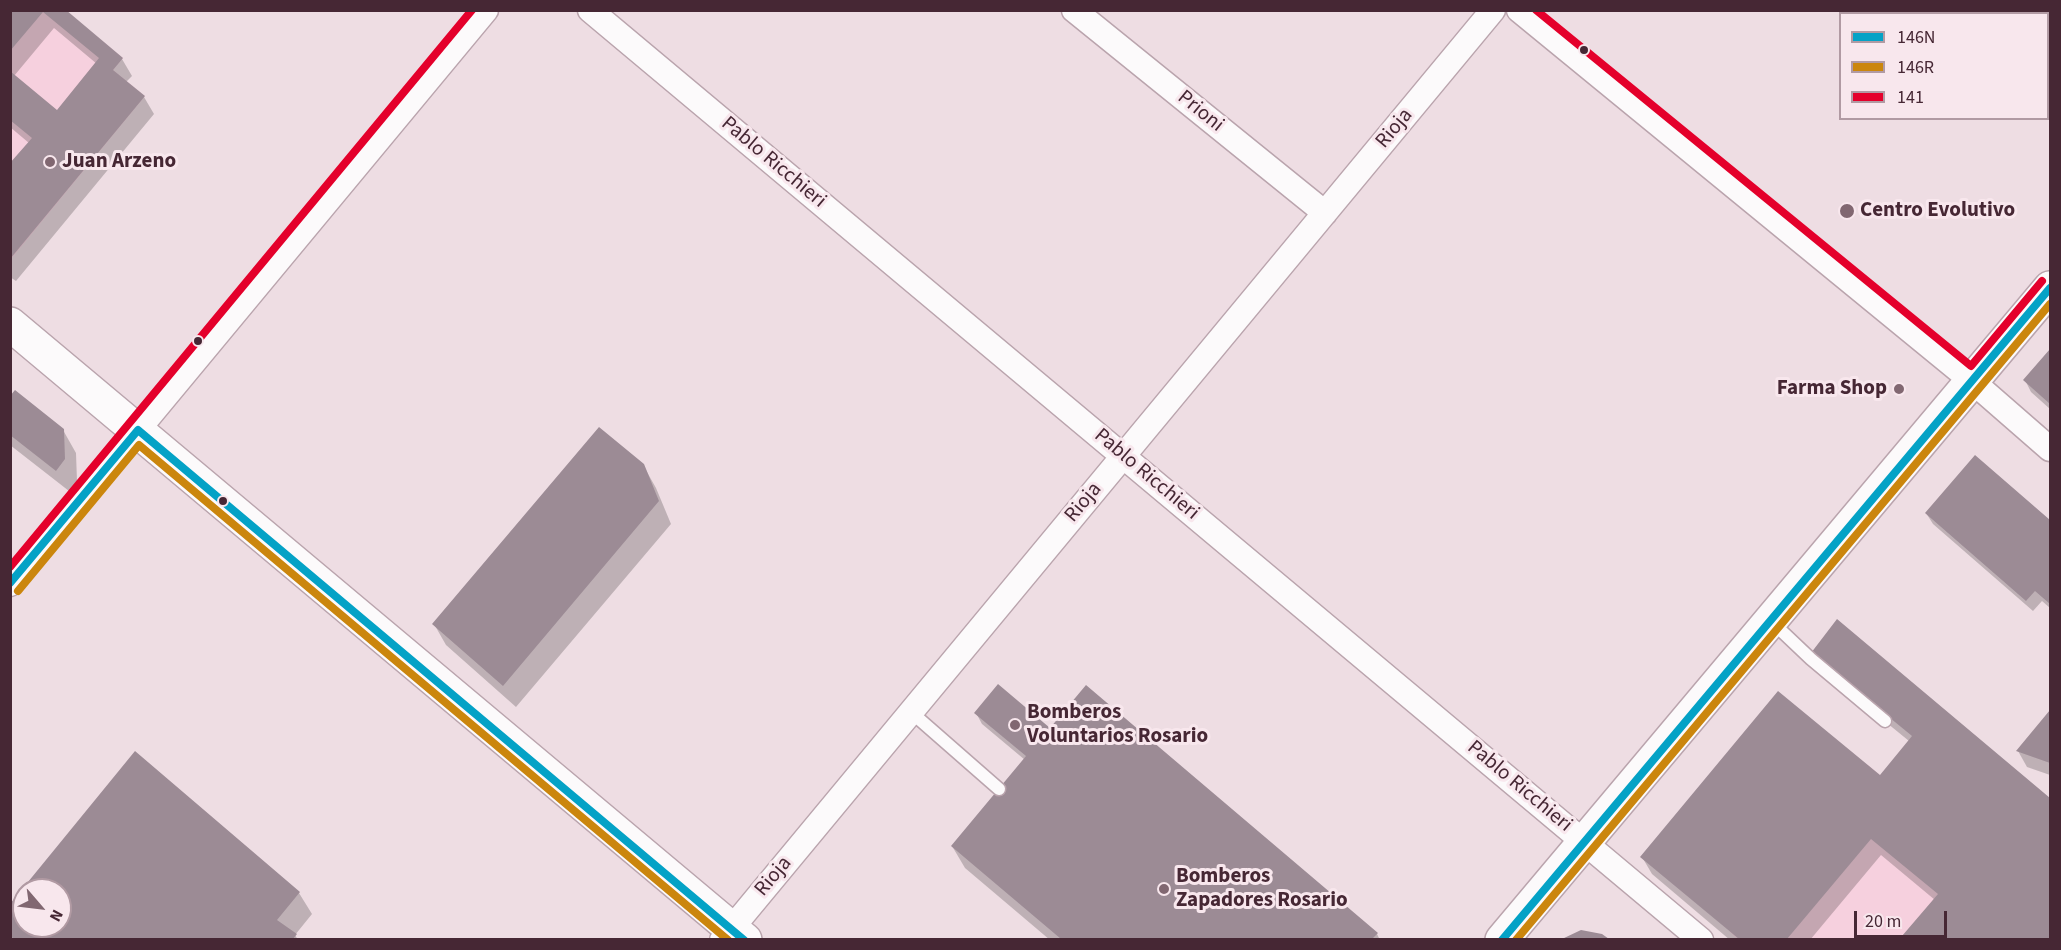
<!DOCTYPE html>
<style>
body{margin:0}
#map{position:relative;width:2061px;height:950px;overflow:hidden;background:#eedde3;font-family:"Source Sans 3",sans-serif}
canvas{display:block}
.frame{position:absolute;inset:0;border:12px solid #462734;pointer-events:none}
.legend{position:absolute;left:1839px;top:12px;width:210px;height:108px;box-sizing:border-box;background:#f8e7ed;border:2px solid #b19aa3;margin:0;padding:8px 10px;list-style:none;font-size:18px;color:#462734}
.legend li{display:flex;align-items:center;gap:12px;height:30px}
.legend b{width:30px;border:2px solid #b19aa3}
.north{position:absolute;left:12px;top:878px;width:60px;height:60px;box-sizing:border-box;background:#f8e7ed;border:2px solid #b19aa3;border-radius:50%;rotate:118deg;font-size:16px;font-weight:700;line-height:24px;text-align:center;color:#462734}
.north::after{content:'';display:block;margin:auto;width:21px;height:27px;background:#816771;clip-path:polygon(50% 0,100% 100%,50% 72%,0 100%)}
.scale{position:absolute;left:1854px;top:911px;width:93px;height:27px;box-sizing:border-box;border:3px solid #462734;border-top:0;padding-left:8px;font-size:18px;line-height:21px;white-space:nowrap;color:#462734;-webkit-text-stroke:4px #f8e7ed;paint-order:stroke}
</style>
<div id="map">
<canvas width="2061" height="950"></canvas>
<div class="frame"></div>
<ul class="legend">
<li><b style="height:8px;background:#04a2c6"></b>146N</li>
<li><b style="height:8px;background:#cb860d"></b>146R</li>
<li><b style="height:8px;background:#e4002b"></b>141</li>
</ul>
<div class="north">N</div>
<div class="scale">20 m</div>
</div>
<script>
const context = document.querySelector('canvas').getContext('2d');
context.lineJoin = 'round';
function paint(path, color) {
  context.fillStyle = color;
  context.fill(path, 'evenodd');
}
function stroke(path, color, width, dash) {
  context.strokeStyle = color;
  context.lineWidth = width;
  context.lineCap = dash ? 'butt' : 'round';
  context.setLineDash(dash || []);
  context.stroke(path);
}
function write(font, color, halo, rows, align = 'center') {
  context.font = font + ' "Source Sans 3",sans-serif';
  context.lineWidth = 6;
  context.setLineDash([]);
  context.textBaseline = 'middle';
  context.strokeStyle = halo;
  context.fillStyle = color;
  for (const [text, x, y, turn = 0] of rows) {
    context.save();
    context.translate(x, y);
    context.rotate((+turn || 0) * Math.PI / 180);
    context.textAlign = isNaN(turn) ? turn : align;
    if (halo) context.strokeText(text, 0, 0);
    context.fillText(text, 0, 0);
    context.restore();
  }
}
const built = new Path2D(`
 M 11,11 L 66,11 L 123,58 L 113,70 L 145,96 L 11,259 Z
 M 1868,765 L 2050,917 L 2050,940 L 1739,940 L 1730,932 Z`);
const shadow = new Path2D(`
 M 10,10 L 17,10 L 22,15 L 25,10 L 64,10 L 122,59 L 132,76 L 126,82 L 144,97 L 154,114 L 16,281 L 10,277 L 10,166 L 29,143 L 10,127 ZM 54,28 L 97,64 L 57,112 L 14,76 Z
 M 2050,351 L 2050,409 L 2031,392 L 2025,380 Z
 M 10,399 L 63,430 L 76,453 L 77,481 L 69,491 L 10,445 Z
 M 1975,457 L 2050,522 L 2050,608 L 2042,601 L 2033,611 L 1933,524 L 1926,513 Z
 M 643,465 L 656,488 L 671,524 L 516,707 L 446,645 L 434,624 Z
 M 1838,621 L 2050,800 L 2050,940 L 1906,940 L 1904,937 L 1935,900 L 1881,855 L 1810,940 L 1730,940 L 1652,874 L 1642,857 L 1884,781 L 1909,741 L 1822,670 Z
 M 2050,712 L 2050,775 L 2027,767 L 2018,751 Z
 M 976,713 L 1049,729 L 1377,934 L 1380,940 L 1050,940 L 965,868 L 952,846 L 1025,760 L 982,724 Z
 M 136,753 L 299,893 L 312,914 L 295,935 L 298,940 L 10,940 L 10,907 L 24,890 L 24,926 L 60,926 L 60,890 L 24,890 Z
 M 1582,931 L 1602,936 L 1606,940 L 1566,940 Z`);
const building = new Path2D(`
 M 10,10 L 21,12 L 23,10 L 66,10 L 123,58 L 113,70 L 145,96 L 10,259 L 10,163 L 32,138 L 10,120 L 10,71 L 57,110 L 99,58 L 43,12 L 10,51 Z
 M 2050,349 L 2050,404 L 2023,380 Z
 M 15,390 L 64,429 L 65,459 L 56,471 L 10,435 L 10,396 Z
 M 599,427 L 644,464 L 659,501 L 503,686 L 432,624 Z
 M 1975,455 L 2050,520 L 2050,604 L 2035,591 L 2026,601 L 1925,513 Z
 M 1837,619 L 2050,798 L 2050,939 L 1906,939 L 1902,936 L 1938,894 L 1871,839 L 1787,939 L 1739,939 L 1640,857 L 1778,691 L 1880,775 L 1912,736 L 1811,653 Z
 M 998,684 L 1050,728 L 1086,685 L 1378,933 L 1372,939 L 1061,939 L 951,846 L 1026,756 L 974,713 Z
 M 2050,710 L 2050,763 L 2016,751 Z
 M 135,751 L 300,892 L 277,920 L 297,934 L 293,939 L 16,939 L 10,937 L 10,904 ZM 24,890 L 60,890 L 60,926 L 24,926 Z
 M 1581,930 L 1602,934 L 1609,939 L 1562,939 Z`);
const service = new Path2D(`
 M 1772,622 L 1811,659 L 1885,721
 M 911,712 L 999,789`);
const minor = new Path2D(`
 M 590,10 L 1701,940
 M 1074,10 L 1325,213
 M 1519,10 L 1972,381 L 2050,449
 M 10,584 L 486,10
 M 722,940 L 1493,10`);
const secondary = new Path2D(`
 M 10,324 L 745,940
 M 1502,940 L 2050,288`);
const bus1 = new Path2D(`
 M 10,583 L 138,430 L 744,940
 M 1502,940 L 2050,288`);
const bus2 = new Path2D(`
 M 18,591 L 139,445 L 728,940
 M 1516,940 L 2050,304`);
const bus3 = new Path2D(`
 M 1536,10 L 1971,366 L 2042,281
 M 10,567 L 472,10`);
const markers = [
 [1584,50,5,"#462734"],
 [50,162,6,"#816771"],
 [1847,211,8,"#816771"],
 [198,341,5,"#462734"],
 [1899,389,6,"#816771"],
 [223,501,5,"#462734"],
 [1015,725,6,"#816771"],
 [1164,889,6,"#816771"]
];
const streetNames = [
 ["Prioni",1200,112,39],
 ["Rioja",1395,129,-50],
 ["Pablo Ricchieri",773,163,40],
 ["Pablo Ricchieri",1146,475,40],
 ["Rioja",1084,503,-50],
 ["Pablo Ricchieri",1519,787,40],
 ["Rioja",774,877,-50]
];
const poiNames = [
 ["Juan Arzeno",62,162],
 ["Centro Evolutivo",1860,211],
 ["Farma Shop",1887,389,"right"],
 ["Bomberos",1027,713],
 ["Voluntarios Rosario",1027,737],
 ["Bomberos",1176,877],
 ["Zapadores Rosario",1176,901]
];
paint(built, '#f6d0de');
paint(shadow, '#0003');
paint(building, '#9c8b95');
stroke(service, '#baa4ad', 15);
stroke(minor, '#baa4ad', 27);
stroke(secondary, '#baa4ad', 36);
stroke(service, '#fcfafb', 12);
stroke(minor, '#fcfafb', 24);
stroke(secondary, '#fcfafb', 33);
stroke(bus1, '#04a2c6', 8);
stroke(bus2, '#cb860d', 8);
stroke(bus3, '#e4002b', 8);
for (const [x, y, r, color] of markers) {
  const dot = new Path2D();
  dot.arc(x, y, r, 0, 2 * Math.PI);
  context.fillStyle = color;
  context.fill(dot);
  stroke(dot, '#f8e7ed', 2);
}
write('21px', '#462734', '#f8e7ed', streetNames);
write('bold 21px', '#462734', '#f8e7ed', poiNames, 'left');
</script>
